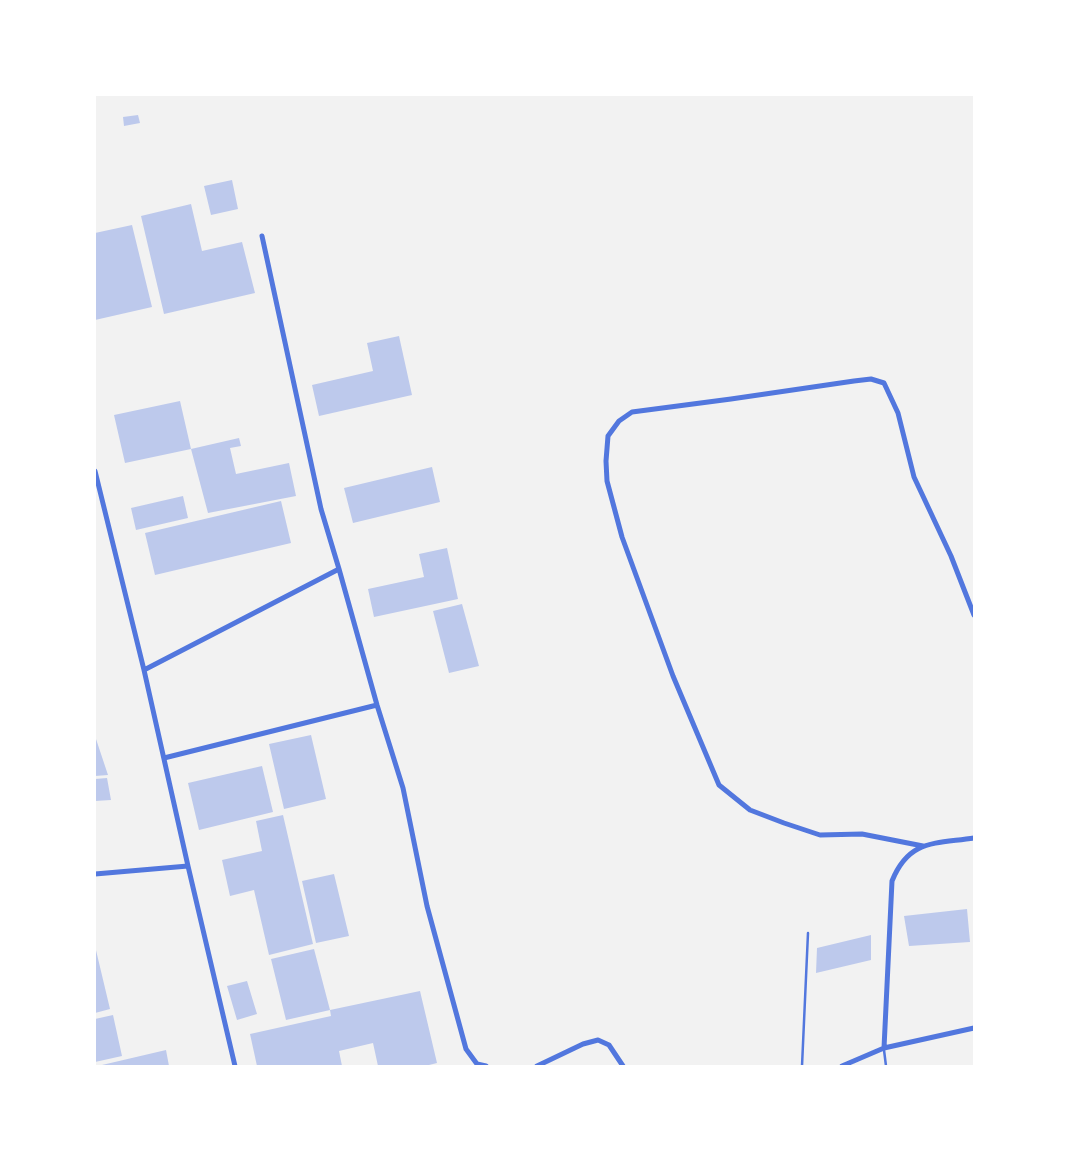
<!DOCTYPE html>
<style>
body{margin:0}
#map{position:relative;width:1069px;height:1161px;overflow:hidden;background:#f2f2f2;font-family:Ubuntu,sans-serif}
canvas{display:block}
.frame{position:absolute;inset:0;border:96px solid #fff;pointer-events:none}
</style>
<div id="map">
<canvas width="1069" height="1161"></canvas>
<div class="frame"></div>
</div>
<script>
const context = document.querySelector('canvas').getContext('2d');
context.lineJoin = 'round';
function paint(path, color) {
  context.fillStyle = color;
  context.fill(path, 'evenodd');
}
function stroke(path, color, width, dash) {
  context.strokeStyle = color;
  context.lineWidth = width;
  context.lineCap = dash ? 'butt' : 'round';
  context.setLineDash(dash || []);
  context.stroke(path);
}
const building = new Path2D(`
 M 138,115 L 140,123 L 124,126 L 123,117 Z
 M 232,180 L 238,209 L 211,215 L 204,186 Z
 M 191,204 L 202,251 L 242,242 L 255,293 L 164,314 L 141,216 Z
 M 132,225 L 152,307 L 95,320 L 95,233 Z
 M 399,336 L 412,395 L 319,416 L 312,385 L 373,371 L 367,343 Z
 M 180,401 L 191,449 L 125,463 L 114,415 Z
 M 239,438 L 241,446 L 230,448 L 236,474 L 289,463 L 296,496 L 208,513 L 191,449 Z
 M 432,467 L 440,502 L 353,523 L 344,488 Z
 M 183,496 L 188,518 L 136,530 L 131,508 Z
 M 281,501 L 291,543 L 155,575 L 145,533 Z
 M 447,548 L 458,599 L 374,617 L 368,589 L 424,577 L 419,554 Z
 M 462,604 L 479,666 L 449,673 L 433,611 Z
 M 311,735 L 326,799 L 284,809 L 269,744 Z
 M 95,736 L 108,775 L 95,776 Z
 M 262,766 L 273,812 L 199,830 L 188,783 Z
 M 107,778 L 111,800 L 95,801 L 95,779 Z
 M 283,815 L 313,944 L 269,955 L 254,890 L 230,896 L 222,860 L 262,851 L 256,821 Z
 M 334,874 L 349,936 L 316,943 L 302,881 Z
 M 967,909 L 970,942 L 909,946 L 904,916 Z
 M 871,935 L 871,960 L 816,973 L 817,948 Z
 M 95,946 L 110,1009 L 95,1013 Z
 M 314,949 L 330,1010 L 286,1020 L 271,959 Z
 M 247,981 L 257,1014 L 237,1020 L 227,986 Z
 M 420,991 L 437,1063 L 425,1066 L 378,1066 L 373,1043 L 339,1051 L 342,1066 L 257,1066 L 250,1034 L 331,1016 L 330,1010 Z
 M 113,1015 L 122,1056 L 95,1062 L 95,1019 Z
 M 166,1050 L 169,1066 L 102,1066 L 102,1065 Z`);
const service = new Path2D(`
 M 884,1050 L 886,1066
 M 802,1066 L 808,933`);
const minor = new Path2D(`
 M 95,471 L 144,670 L 188,866 L 235,1066
 M 339,569 L 377,705 L 403,788 L 427,906 L 466,1049 L 477,1064 L 486,1066
 M 144,670 L 339,569 L 321,509 L 262,236
 M 164,758 L 377,705
 M 923,846 L 862,834 L 820,835 L 784,823 L 750,810 L 719,785 L 673,676 L 622,537 L 607,481 L 606,461 L 608,436 L 619,421 L 632,412 L 731,399 L 854,381 L 871,379 L 884,383 L 898,413 L 914,477 L 951,556 L 974,615
 M 95,874 L 188,866
 M 884,1048 L 892,881 C 909,839 935,844 974,838
 M 537,1066 L 583,1044 L 598,1040 L 609,1045 L 623,1066
 M 842,1066 L 884,1048 L 974,1028`);
paint(building, '#bdc9ec');
stroke(service, '#5277de', 2.5);
stroke(minor, '#5277de', 5);
</script>
